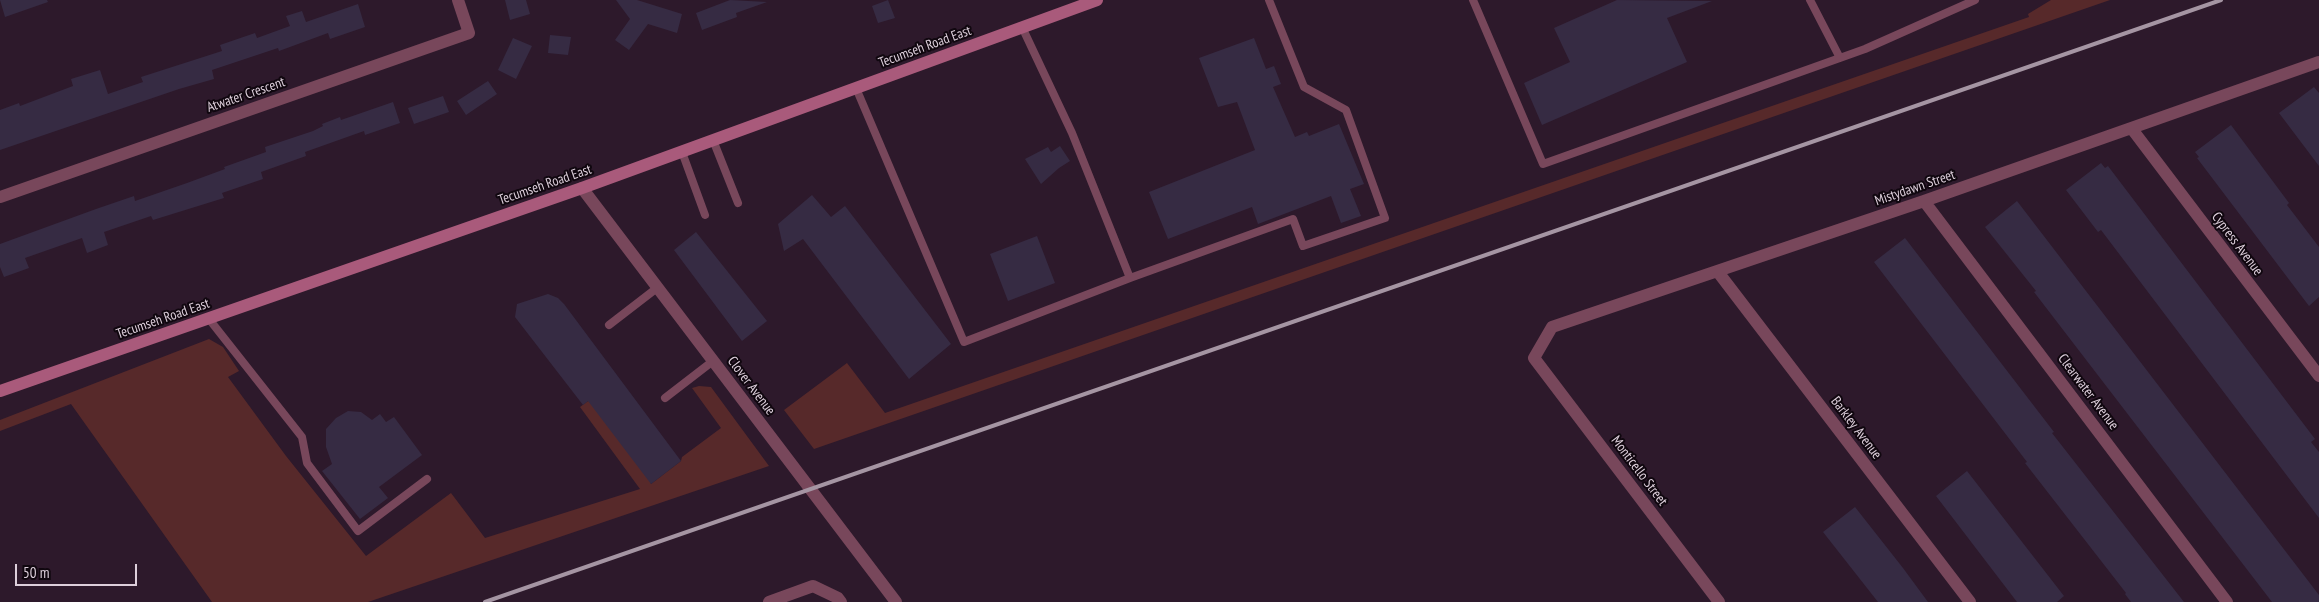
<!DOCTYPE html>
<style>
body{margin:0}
#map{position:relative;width:2319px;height:602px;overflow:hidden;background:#2d192b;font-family:"PT Sans Narrow",sans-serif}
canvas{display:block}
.scale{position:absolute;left:15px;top:564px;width:122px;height:22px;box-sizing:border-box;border:2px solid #ddcfdb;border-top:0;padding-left:6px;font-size:15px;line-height:18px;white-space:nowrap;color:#ddcfdb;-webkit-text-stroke:4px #10070f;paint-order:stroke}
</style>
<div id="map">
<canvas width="2319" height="602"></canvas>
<div class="scale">50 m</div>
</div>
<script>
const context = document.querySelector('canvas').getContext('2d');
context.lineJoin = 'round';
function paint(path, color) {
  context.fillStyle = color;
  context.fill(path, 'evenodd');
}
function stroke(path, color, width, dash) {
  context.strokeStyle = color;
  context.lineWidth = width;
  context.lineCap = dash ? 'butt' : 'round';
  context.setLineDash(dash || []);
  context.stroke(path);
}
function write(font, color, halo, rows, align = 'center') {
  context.font = font + ' "PT Sans Narrow",sans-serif';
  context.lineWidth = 4;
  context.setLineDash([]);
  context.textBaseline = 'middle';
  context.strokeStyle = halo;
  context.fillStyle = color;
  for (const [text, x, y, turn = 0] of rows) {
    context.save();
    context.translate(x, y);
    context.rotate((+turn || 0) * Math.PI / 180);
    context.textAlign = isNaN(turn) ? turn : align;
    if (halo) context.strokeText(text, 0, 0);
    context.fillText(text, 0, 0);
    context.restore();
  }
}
const green = new Path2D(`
 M 2051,0 L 2110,0 L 814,449 L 784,410 L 847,363 L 885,413 L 2029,17 L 2028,14 Z
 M 209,339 L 223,347 L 239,371 L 228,377 L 286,456 L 366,556 L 451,493 L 485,538 L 640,489 L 580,407 L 618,379 L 651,484 L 681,461 L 682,457 L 721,428 L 692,388 L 699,386 L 711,387 L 769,466 L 368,602 L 212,602 L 71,404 L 0,431 L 0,420 Z`);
const building = new Path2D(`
 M 0,0 L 47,0 L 48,2 L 5,17 Z
 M 505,0 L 526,0 L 530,14 L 510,20 Z
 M 616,0 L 637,0 L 682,14 L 677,33 L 648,24 L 629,50 L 615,40 L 630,19 Z
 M 730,0 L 767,2 L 736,13 L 737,17 L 702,30 L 696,13 Z
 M 888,0 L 895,18 L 878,23 L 872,6 Z
 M 1617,0 L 1712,1 L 1667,18 L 1687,62 L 1542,125 L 1524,83 L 1570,62 L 1554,28 Z
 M 358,4 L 365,27 L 330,39 L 328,33 L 279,51 L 278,48 L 212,70 L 214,79 L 179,89 L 0,150 L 0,110 L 19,103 L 20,106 L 73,86 L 71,79 L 100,70 L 108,94 L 143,82 L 141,77 L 222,51 L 220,45 L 255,33 L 257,38 L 290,26 L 286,16 L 302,11 L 306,22 Z
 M 550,35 L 571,37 L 568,55 L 548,53 Z
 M 513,38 L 532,46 L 516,79 L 498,70 Z
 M 1254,38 L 1266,69 L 1274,66 L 1281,84 L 1273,87 L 1295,137 L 1307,132 L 1309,136 L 1339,124 L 1364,184 L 1350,189 L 1361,216 L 1341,223 L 1331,196 L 1258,224 L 1252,207 L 1168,239 L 1149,192 L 1255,150 L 1237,102 L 1218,107 L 1199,58 Z
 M 488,81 L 497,94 L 466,115 L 457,101 Z
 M 2314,87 L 2319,93 L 2319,166 L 2279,113 Z
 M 443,96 L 449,112 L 414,124 L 408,108 Z
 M 393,102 L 400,123 L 365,135 L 364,131 L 305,152 L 306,156 L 261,172 L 263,179 L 222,193 L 224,198 L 153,220 L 151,216 L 104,232 L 108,245 L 87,253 L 82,238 L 25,258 L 29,268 L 4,277 L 0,267 L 0,244 L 96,209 L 134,196 L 135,201 L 187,183 L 225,169 L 224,167 L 266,152 L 265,147 L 313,131 L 323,126 L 322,124 L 340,117 L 341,120 Z
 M 2231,125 L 2289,203 L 2287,205 L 2319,247 L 2319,297 L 2309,306 L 2197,158 L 2199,157 L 2195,152 Z
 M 1060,146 L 1070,161 L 1059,168 L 1041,184 L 1025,159 L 1048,147 L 1051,152 Z
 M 2101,163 L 2105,168 L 2108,166 L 2315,439 L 2311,442 L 2319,452 L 2319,518 L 2101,230 L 2098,232 L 2066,190 Z
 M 812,195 L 831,217 L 845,206 L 951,344 L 909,379 L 803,239 L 784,251 L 778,224 Z
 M 2017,201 L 2319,595 L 2319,602 L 2272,602 L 2034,292 L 2036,291 L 1985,227 Z
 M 696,232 L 767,321 L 742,341 L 674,250 Z
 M 1037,236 L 1055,283 L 1008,301 L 990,254 Z
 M 1905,238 L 2054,432 L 2052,433 L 2184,602 L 2131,602 L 2125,594 L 2126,593 L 2025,463 L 2027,462 L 1874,262 Z
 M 548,294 L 558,298 L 564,304 L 681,461 L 651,484 L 588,401 L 583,405 L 515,317 L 517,304 Z
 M 348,411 L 361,412 L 372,420 L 380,414 L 386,422 L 394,417 L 422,455 L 379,487 L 388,498 L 360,519 L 322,471 L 332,464 L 326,447 L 326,429 L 336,418 Z
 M 1967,471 L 2064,596 L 2057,602 L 2017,602 L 1936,496 Z
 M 1855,507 L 1903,568 L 1928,602 L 1878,602 L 1823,532 Z`);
const service = new Path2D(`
 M 1473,0 L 1543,164 L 1865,49 L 1975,0
 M 1810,0 L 1840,58
 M 1022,27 L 1072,133 L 1130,278 L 1293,219 L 1303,246 L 1385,218 L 1346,110 L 1304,87 L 1269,0
 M 856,88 L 964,342 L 1130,278
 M 713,140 L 738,203
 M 682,152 L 705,215
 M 209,319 L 302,437 L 307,463 L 358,531 L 427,479
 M 609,325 L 657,288
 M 665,398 L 713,361`);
const minor = new Path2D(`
 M 2132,129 L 2319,376
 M 0,197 L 469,33 L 458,0
 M 1924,201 L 2227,602
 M 1718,272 L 1970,602
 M 769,602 L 813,586 L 838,598 L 841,602
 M 1719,602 L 1534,358 L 1552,327 L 1924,201 L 2319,62`);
const tertiary = new Path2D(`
 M 582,188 L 896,602`);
const secondary = new Path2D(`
 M 0,391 L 582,188 L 1097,0`);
const rail = new Path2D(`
 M 485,602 L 2221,0`);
const streetNames = [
 ["Tecumseh Road East",925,47,-20],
 ["Atwater Crescent",246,95,-19],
 ["Tecumseh Road East",545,185,-19],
 ["Mistydawn Street",1915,188,-19],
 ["Cypress Avenue",2237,244,53],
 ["Tecumseh Road East",163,319,-19],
 ["Clover Avenue",751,386,53],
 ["Clearwater Avenue",2088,392,53],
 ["Barkley Avenue",1856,428,53],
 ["Monticello Street",1639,471,53]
];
paint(green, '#57292a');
paint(building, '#362b43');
stroke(service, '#78475b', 8);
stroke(minor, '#78475b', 12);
stroke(tertiary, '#78475b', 12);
stroke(secondary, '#a95a7b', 12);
stroke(rail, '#a595a3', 4);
write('14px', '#ddcfdb', '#10070f', streetNames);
</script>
